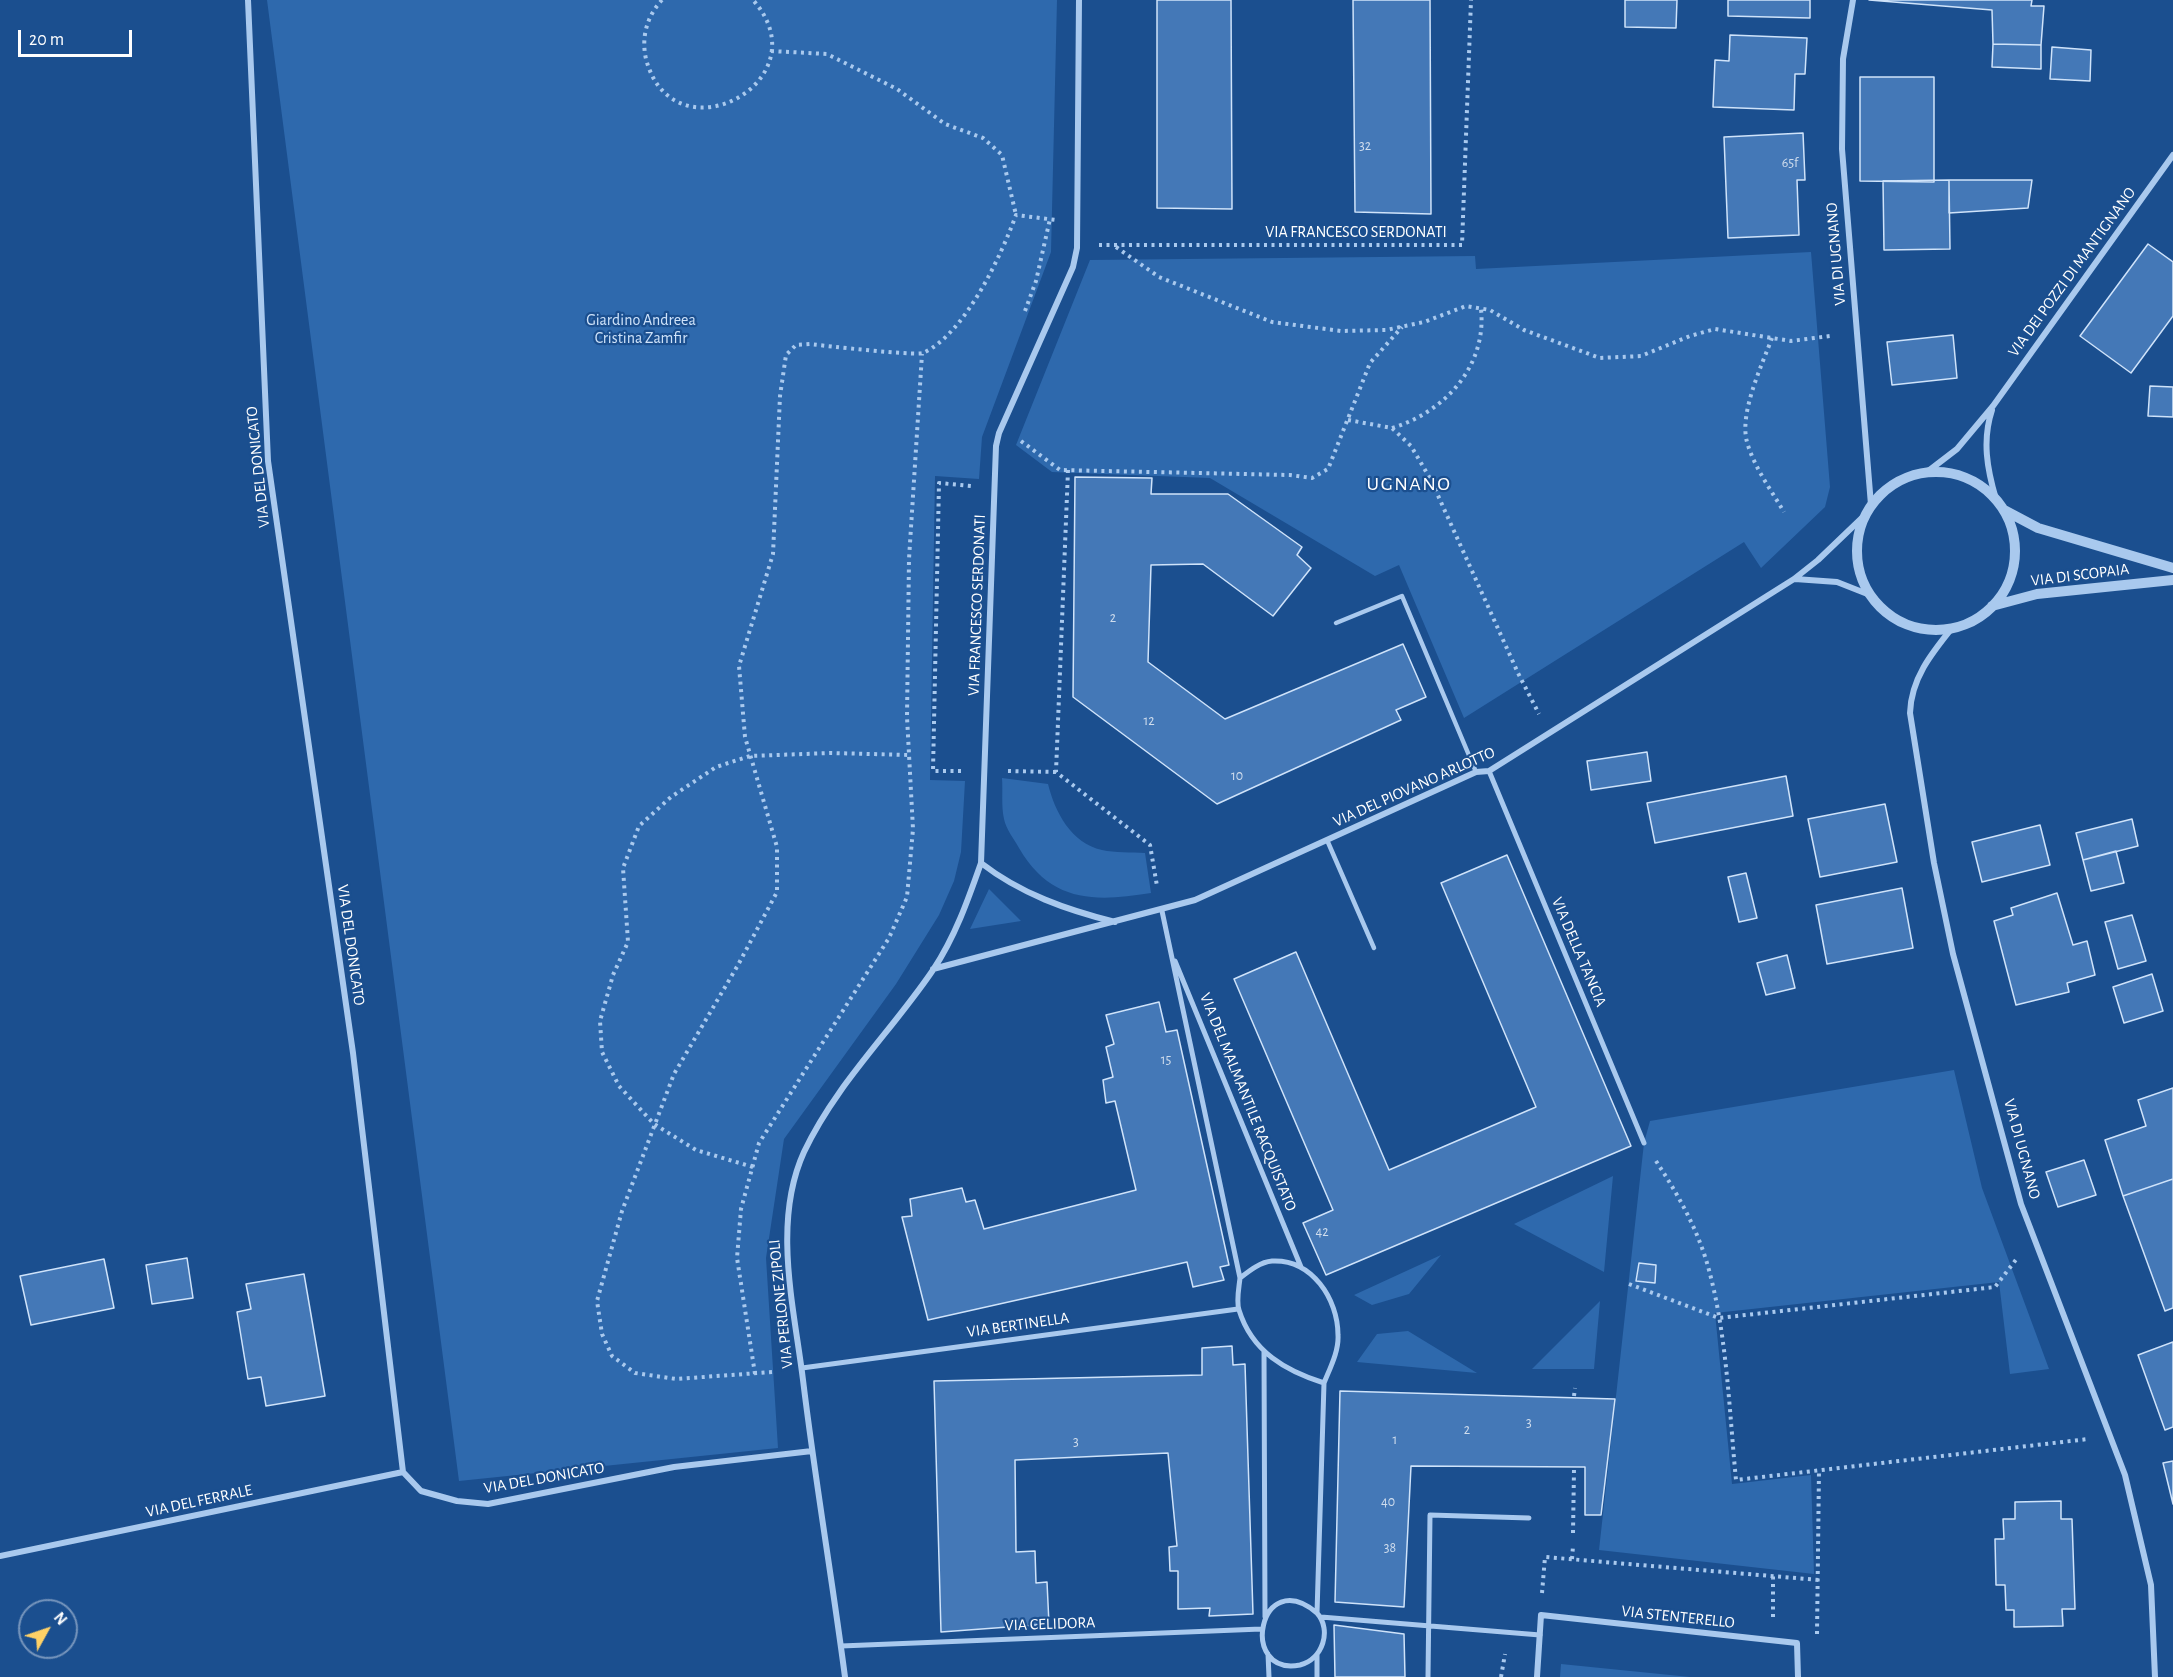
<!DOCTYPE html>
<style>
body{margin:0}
#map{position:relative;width:2173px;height:1677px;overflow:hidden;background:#1b4f8f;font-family:"Alegreya Sans",sans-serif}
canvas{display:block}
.north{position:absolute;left:18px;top:1599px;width:60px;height:60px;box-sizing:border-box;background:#1b4f8f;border:2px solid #7695bc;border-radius:50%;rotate:50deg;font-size:16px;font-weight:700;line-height:24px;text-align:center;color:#fff}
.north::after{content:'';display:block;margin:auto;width:21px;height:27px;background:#ffd166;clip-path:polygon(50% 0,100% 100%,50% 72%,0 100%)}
.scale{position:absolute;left:18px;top:30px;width:114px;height:27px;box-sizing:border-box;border:3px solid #fff;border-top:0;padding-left:8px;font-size:18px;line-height:21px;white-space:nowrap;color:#fff;-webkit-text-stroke:4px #1b4f8f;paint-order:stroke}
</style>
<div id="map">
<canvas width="2173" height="1677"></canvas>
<div class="north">N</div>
<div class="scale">20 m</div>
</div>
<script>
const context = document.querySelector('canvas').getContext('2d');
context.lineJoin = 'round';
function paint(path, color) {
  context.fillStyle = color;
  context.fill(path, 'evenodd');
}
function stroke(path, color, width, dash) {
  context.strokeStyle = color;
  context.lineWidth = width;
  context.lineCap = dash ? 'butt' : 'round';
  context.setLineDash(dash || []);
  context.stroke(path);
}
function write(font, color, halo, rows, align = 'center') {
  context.font = font + ' "Alegreya Sans",sans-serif';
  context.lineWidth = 4.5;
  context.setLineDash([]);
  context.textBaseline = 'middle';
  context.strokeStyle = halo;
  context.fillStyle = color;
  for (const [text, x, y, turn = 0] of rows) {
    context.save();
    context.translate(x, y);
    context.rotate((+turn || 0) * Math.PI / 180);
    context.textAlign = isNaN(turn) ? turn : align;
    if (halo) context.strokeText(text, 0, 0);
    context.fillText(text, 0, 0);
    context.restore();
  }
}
const green = new Path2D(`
 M 267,0 L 1057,0 L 1051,252 L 982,437 L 979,479 L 935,476 L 930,780 L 965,781 L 961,852 L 954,881 L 939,915 L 896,984 L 784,1139 L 766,1258 L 778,1448 L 459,1481 Z
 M 1811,252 L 1830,487 L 1825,507 L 1761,568 L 1744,542 L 1464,718 L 1399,565 L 1375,576 L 1210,478 L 1052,472 L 1016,445 L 1090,260 L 1475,256 L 1476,269 Z
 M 1002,778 L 1048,784 C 1055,812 1071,843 1102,850 C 1115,853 1131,852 1145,853 L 1151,893 C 1095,902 1051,903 1019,848 C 1014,839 1006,829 1004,819 C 1001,806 1003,791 1002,778 Z
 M 989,889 L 1021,921 L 970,929 Z
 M 1954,1070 L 1982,1188 L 2049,1369 L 2010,1374 L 1999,1282 L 1715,1313 L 1732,1484 L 1811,1475 L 1814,1574 L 1599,1550 L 1644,1143 L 1650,1121 Z
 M 1613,1176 L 1604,1272 L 1514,1224 Z
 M 1441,1255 L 1409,1294 L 1372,1305 L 1354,1295 Z
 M 1600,1301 L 1594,1369 L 1532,1369 Z
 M 1408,1331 L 1477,1373 L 1357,1362 L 1377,1334 Z
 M 1561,1664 L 1690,1677 L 1560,1677 Z`);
const building = new Path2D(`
 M 1157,0 L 1231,0 L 1232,209 L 1157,208 Z
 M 1353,0 L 1430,0 L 1431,214 L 1355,212 Z
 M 1625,0 L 1677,0 L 1676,28 L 1625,27 Z
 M 1728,0 L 1810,0 L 1810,18 L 1728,16 Z
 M 1869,0 L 2032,0 L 2031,6 L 2044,6 L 2041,45 L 1993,44 L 1992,10 Z
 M 1730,35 L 1807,38 L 1805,74 L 1795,74 L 1794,110 L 1713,107 L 1715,60 L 1729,61 Z
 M 1993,44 L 2041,45 L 2041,69 L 1992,67 Z
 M 2052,47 L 2091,50 L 2090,81 L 2050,79 Z
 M 1860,77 L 1934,77 L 1934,182 L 1860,181 Z
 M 1803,133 L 1805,180 L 1797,180 L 1799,235 L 1728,238 L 1724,137 Z
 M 1949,180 L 1950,249 L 1884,250 L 1883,181 Z
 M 1949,180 L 2032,180 L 2028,208 L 1949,213 Z
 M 2148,244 L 2173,262 L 2173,316 L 2131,373 L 2080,336 Z
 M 1953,335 L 1957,378 L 1892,385 L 1887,342 Z
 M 2150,386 L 2173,387 L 2173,417 L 2148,416 Z
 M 1075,477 L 1152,478 L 1151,494 L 1228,494 L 1302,547 L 1297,555 L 1311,568 L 1273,616 L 1203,564 L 1151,565 L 1148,662 L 1225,719 L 1403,644 L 1426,697 L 1396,710 L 1401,720 L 1217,804 L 1073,697 Z
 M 1647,752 L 1651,781 L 1591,790 L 1587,761 Z
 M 1786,776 L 1793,816 L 1655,843 L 1647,803 Z
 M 1885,804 L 1897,862 L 1820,877 L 1808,819 Z
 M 2132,819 L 2138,846 L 2083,860 L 2076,833 Z
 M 2040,825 L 2050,865 L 1982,882 L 1972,842 Z
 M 2116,851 L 2124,883 L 2091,891 L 2083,860 Z
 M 1507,855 L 1631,1146 L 1326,1275 L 1303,1223 L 1333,1210 L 1234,979 L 1296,952 L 1389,1170 L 1536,1107 L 1441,883 Z
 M 1746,873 L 1757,918 L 1739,922 L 1728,877 Z
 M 1902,888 L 1913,948 L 1827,964 L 1816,905 Z
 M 2057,893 L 2073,945 L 2087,941 L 2095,975 L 2067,983 L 2069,992 L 2016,1005 L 1994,921 L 2013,915 L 2011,908 Z
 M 2132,915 L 2146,961 L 2118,969 L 2105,922 Z
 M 1787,955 L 1795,988 L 1766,995 L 1757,963 Z
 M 2152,974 L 2163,1011 L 2124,1023 L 2113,987 Z
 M 1159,1002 L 1166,1032 L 1177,1030 L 1229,1265 L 1220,1267 L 1224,1280 L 1193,1287 L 1187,1262 L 928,1320 L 902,1217 L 912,1216 L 910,1199 L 962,1188 L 966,1202 L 975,1200 L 984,1229 L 1136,1190 L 1115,1101 L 1106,1103 L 1103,1080 L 1113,1077 L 1106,1047 L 1114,1044 L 1106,1015 Z
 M 2173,1088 L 2173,1179 L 2123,1196 L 2105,1140 L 2146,1126 L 2138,1100 Z
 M 2084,1160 L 2096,1195 L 2058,1207 L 2046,1172 Z
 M 2173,1179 L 2173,1308 L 2165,1311 L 2123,1196 Z
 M 187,1258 L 193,1298 L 152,1304 L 146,1265 Z
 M 104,1259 L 114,1308 L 31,1325 L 20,1276 Z
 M 1639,1263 L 1656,1265 L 1655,1283 L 1636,1281 Z
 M 304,1274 L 325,1396 L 266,1406 L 261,1377 L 248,1379 L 237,1312 L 251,1309 L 246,1284 Z
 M 2173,1342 L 2173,1427 L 2165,1430 L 2138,1355 Z
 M 1232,1346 L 1233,1365 L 1245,1364 L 1253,1614 L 1209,1616 L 1210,1608 L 1178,1609 L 1178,1571 L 1170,1571 L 1169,1547 L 1177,1546 L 1168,1453 L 1015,1460 L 1016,1552 L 1035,1551 L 1036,1583 L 1047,1582 L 1049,1624 L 941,1632 L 934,1381 L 1202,1375 L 1202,1348 Z
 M 1340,1391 L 1615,1399 L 1601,1515 L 1585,1515 L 1585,1467 L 1411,1466 L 1404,1607 L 1335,1602 Z
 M 2173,1461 L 2173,1504 L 2163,1463 Z
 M 2061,1501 L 2061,1519 L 2072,1519 L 2075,1609 L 2062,1609 L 2063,1626 L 2014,1627 L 2014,1610 L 2006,1610 L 2005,1585 L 1996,1585 L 1995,1539 L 2004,1539 L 2003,1519 L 2015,1519 L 2015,1502 Z
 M 1334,1625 L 1404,1634 L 1405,1677 L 1335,1677 Z`);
const path = new Path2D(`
 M 662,0 C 647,16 641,37 646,59 C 673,162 825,81 753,0
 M 771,51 L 827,54 L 897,89 L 945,124 L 983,138 L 1002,155 L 1016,215
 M 1099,245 L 1462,245 L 1471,0
 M 1116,247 L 1159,277 L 1272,322 L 1341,331 L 1386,330 L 1424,322 L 1466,306 L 1490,310 L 1524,330 L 1600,358 L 1641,356 L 1690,336 L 1715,329 L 1791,341 L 1830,336
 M 1025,311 L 1036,281 L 1050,219
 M 1772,338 C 1762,365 1739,413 1747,442 C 1754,467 1771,490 1784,512
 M 1348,420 L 1392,428 L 1411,446 L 1431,480 L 1518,673 L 1539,714
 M 1392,428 C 1445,412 1487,366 1481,309
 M 1021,441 L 1060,470 L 1290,475 L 1312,478 L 1328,469 L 1370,363 L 1402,327
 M 1068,470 L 1056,772 L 1150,845 L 1157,886
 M 961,771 L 933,771 L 939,483 L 971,486
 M 1008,771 L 1056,772
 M 1656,1161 C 1677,1193 1696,1226 1707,1263 C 1727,1332 1729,1409 1736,1480 L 2088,1439
 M 753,1167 L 696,1150 L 654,1124 L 619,1086 L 602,1052 L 600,1021 L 613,975 L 628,942 L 623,868 L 639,826 L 671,797 L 716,767 L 750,756 L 831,753 L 909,755
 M 1629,1284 L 1719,1318 L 1995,1287 L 2018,1257
 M 772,1372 L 676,1379 L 635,1373 L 612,1356 L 602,1334 L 597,1301 L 622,1211 L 674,1074 L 738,965 L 777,892 L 777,847 L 745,737 L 739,666 L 773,554 L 780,396 L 786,355 L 796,345 L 810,344 C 826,346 915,356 923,353 C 965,334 1001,256 1016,215 L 1056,220
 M 755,1374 L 737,1258 L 741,1209 L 759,1143 L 889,938 L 907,897 L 913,829 L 907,717 L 909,559 L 922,354
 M 1574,1396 L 1575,1388
 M 1573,1533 L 1574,1469
 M 1572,1559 L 1573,1546
 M 1542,1593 L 1545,1557 L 1819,1580
 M 1773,1617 L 1773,1576
 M 1817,1634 L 1819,1470
 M 1501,1677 L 1505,1654`);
const service = new Path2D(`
 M 1336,623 L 1402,596 L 1476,772
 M 1327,840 L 1374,948`);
const pedestrian = new Path2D(`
 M 1489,771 L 1644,1143
 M 1162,911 L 1240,1278 C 1239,1288 1236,1301 1239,1310 C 1252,1352 1286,1371 1324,1383 C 1330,1368 1339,1351 1338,1335 C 1338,1299 1312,1259 1272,1261 C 1260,1262 1249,1271 1240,1278
 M 1175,961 L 1301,1267
 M 1264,1352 L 1265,1617
 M 802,1368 L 1238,1309
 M 1317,1613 C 1259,1564 1238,1677 1300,1665 C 1323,1659 1332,1630 1317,1613 L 1324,1383
 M 1321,1617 L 1540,1635
 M 841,1646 L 1261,1629
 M 1268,1654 L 1269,1677
 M 1317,1677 L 1317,1655
 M 1428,1677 L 1430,1515 L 1529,1518`);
const minor = new Path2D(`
 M 248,0 L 268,461 L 353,1053 L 403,1472 L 421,1491 L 457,1501 L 488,1504 L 674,1467 L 812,1451
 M 1853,0 L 1843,59 L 1842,149 L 1871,505
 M 1992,410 C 1982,440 1987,469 1996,499
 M 1927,472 L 1957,449 L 1993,406 L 2173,155
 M 1795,579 L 1837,582 L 1870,595
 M 1952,628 C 1931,654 1911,679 1910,713 L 1934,863 L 1953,954 L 2021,1204 L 2125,1475 L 2151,1585 L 2155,1677
 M 981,863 C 1021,894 1067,910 1115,922
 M 933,969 L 1195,900 L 1476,772 L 1489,771 L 1794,579 L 1818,560 L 1865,515
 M 0,1556 L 403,1472
 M 845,1677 C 832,1578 815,1479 803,1380 C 794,1307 772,1222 804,1152 C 836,1084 891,1032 933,970 C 955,937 968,900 981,863 L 996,446 L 999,433 L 1073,267 L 1077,248 L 1079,0
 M 1537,1677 L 1541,1615 L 1797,1643 L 1798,1677`);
const tertiary = new Path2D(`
 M1857 551a79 79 0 1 1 158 0a79 79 0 1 1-158 0Z
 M 2004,510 L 2038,528 L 2173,568
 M 1992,606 L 2037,594 L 2173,580`);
const numberNames = [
 ["32",1365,146],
 ["65f",1790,163],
 ["2",1113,618],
 ["12",1149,721],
 ["10",1237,776],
 ["15",1166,1060],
 ["42",1322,1232],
 ["3",1529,1423],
 ["2",1467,1430],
 ["1",1395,1440],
 ["3",1076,1442],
 ["40",1388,1502],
 ["38",1390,1548]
];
const streetNames = [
 ["VIA FRANCESCO SERDONATI",1356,232],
 ["VIA DI UGNANO",1836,254,-95],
 ["VIA DEI POZZI DI MANTIGNANO",2072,272,-54],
 ["VIA DEL DONICATO",258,467,-96],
 ["VIA DI SCOPAIA",2080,575,-7],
 ["VIA FRANCESCO SERDONATI",977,605,-88],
 ["VIA DEL PIOVANO ARLOTTO",1414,787,-24],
 ["VIA DEL DONICATO",351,945,82],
 ["VIA DELLA TANCIA",1579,952,67],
 ["VIA DEL MALMANTILE RACQUISTATO",1248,1102,68],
 ["VIA DI UGNANO",2022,1149,75],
 ["VIA PERLONE ZIPOLI",781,1304,-96],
 ["VIA BERTINELLA",1018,1325,-8],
 ["VIA DEL DONICATO",544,1478,-10],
 ["VIA DEL FERRALE",199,1501,-12],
 ["VIA STENTERELLO",1678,1617,6],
 ["VIA CELIDORA",1050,1624,-2]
];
const parkNames = [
 ["Giardino Andreea",641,320],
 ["Cristina Zamfir",641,338]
];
const quarterNames = [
 ["UGNANO",1409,484]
];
paint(green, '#2e69ad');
paint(building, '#4478b7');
stroke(building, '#cfe3fa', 1.5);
stroke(path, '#a9c9ee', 4, [3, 4.5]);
stroke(service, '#a9c9ee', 4.5);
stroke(pedestrian, '#a9c9ee', 5);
stroke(minor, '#a9c9ee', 6);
stroke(tertiary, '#a9c9ee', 10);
write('14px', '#d0dded', null, numberNames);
write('16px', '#fff', '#1b4f8f', streetNames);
write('16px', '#cfe3fa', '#1b4f8f', parkNames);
context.letterSpacing = '1.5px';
write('20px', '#fff', '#1b4f8f', quarterNames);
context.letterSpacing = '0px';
</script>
